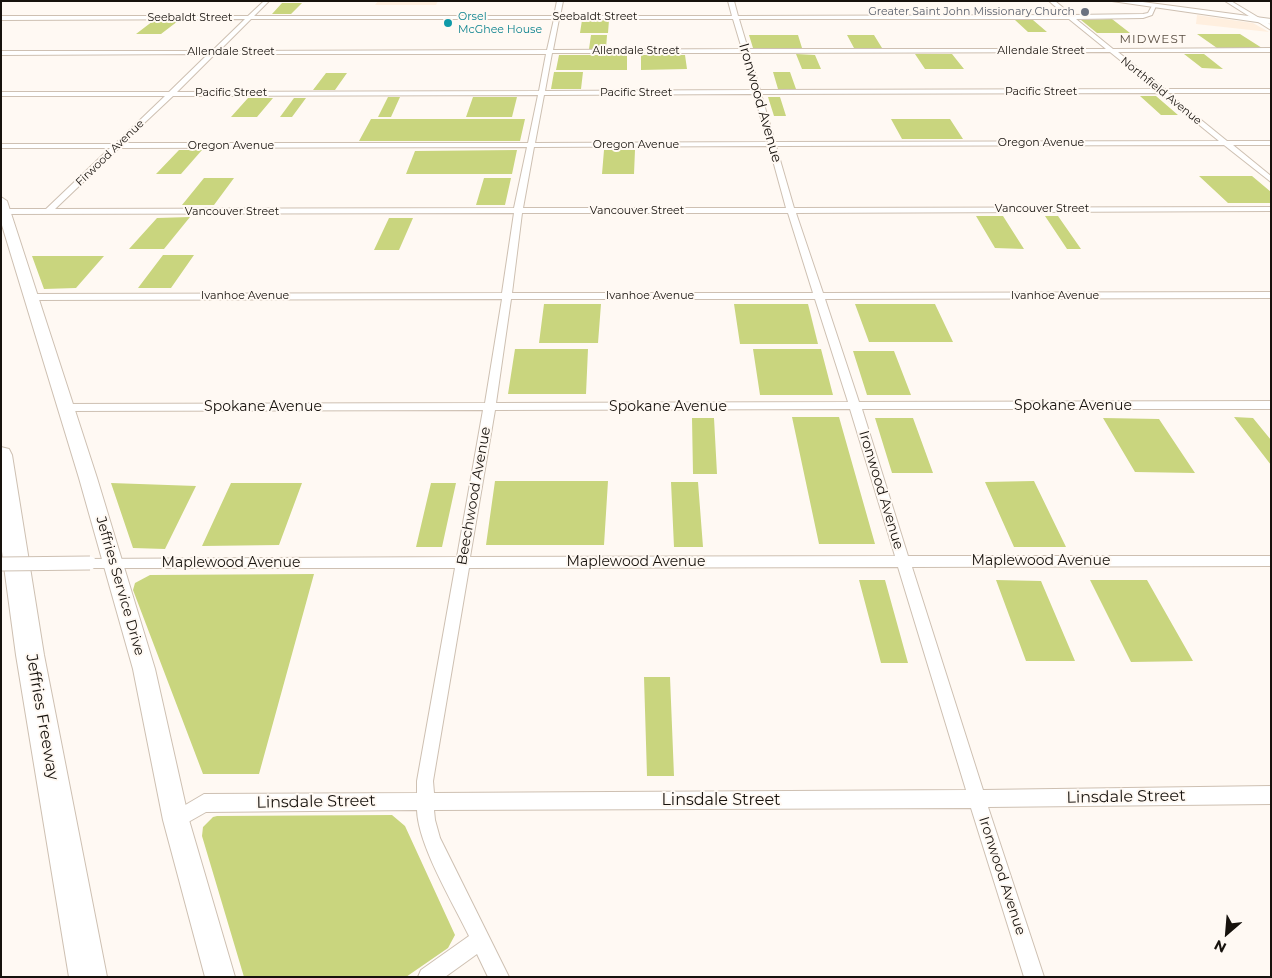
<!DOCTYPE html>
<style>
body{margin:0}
#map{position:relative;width:1272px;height:978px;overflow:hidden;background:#fff9f3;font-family:Montserrat,sans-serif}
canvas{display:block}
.frame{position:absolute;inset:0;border:2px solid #17120d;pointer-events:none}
.north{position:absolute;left:1202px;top:908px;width:50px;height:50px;-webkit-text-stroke:4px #fff9f3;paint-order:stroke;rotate:207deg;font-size:14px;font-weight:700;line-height:20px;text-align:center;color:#17120d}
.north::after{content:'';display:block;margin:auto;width:18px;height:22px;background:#17120d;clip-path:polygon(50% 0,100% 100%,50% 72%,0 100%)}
</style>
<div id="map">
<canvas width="1272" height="978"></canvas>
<div class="frame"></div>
<div class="north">N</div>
</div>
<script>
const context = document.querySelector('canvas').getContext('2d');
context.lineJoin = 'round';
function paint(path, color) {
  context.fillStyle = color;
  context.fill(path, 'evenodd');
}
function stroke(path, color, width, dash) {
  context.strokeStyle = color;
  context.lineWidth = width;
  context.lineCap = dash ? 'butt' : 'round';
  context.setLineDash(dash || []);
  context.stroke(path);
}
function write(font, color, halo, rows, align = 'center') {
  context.font = font + ' Montserrat,sans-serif';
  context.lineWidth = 4;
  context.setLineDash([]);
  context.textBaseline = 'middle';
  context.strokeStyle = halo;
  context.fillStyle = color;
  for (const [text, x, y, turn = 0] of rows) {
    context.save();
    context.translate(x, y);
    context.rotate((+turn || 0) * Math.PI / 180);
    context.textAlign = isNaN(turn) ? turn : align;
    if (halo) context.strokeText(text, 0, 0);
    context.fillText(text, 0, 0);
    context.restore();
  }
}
const built = new Path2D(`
 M 378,1 L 438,1 L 436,5 L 375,5 Z
 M 1197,15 L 1253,23 L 1269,32 L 1196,24 Z`);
const green = new Path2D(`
 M 282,3 L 302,3 L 291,14 L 272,14 Z
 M 1112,19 L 1130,33 L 1097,33 L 1081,20 Z
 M 582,20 L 609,20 L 608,33 L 580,33 Z
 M 1015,20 L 1033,20 L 1047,32 L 1028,32 Z
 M 153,21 L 178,21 L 161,34 L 136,34 Z
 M 1197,34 L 1240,34 L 1262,48 L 1217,48 Z
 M 591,35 L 607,35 L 606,49 L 589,49 Z
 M 749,35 L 798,35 L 802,48 L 753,48 Z
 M 847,35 L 874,35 L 882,48 L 854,48 Z
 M 796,54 L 815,55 L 821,69 L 802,69 Z
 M 915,54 L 952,54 L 964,69 L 925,69 Z
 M 1184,54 L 1204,54 L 1223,69 L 1202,68 Z
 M 559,55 L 627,55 L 627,70 L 556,70 Z
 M 641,55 L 685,55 L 687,69 L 641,70 Z
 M 554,72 L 583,72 L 581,89 L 551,89 Z
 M 773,72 L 790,72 L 796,89 L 778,89 Z
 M 326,73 L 347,73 L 335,90 L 313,90 Z
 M 1140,96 L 1156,96 L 1178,115 L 1161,115 Z
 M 388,97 L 400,97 L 391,117 L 378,117 Z
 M 473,97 L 517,97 L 512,117 L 466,117 Z
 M 768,97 L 780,97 L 786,116 L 774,116 Z
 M 248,98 L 273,98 L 257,117 L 231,117 Z
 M 294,98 L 306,98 L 292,117 L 280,117 Z
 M 371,119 L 525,119 L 520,141 L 359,141 Z
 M 891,119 L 950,119 L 963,139 L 902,139 Z
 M 179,150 L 202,150 L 181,174 L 156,174 Z
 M 517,150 L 512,174 L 406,174 L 415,151 Z
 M 604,150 L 635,150 L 634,174 L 602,174 Z
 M 1199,176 L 1252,176 L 1271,192 L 1271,203 L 1228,203 Z
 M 204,178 L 234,178 L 214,205 L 182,205 Z
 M 484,178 L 511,178 L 505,205 L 476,205 Z
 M 976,216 L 1003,216 L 1024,249 L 995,248 Z
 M 1045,216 L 1058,216 L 1081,249 L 1067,249 Z
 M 190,217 L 164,249 L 129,249 L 157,218 Z
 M 389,218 L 413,218 L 399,250 L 374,250 Z
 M 163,255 L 194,255 L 171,288 L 138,288 Z
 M 32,256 L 104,256 L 76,288 L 44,289 Z
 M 544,304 L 601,304 L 598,343 L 539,343 Z
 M 734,304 L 808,304 L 818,344 L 740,344 Z
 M 855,304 L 935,304 L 953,342 L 869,342 Z
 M 515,349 L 588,349 L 586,394 L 508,394 Z
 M 753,349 L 821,349 L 833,395 L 760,395 Z
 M 853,351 L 894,351 L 911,395 L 867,395 Z
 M 792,417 L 839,417 L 875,544 L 819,544 Z
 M 1234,417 L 1253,418 L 1271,440 L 1271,465 Z
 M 692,418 L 714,418 L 717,474 L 693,474 Z
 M 875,418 L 913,418 L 933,473 L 892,473 Z
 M 1103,418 L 1159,419 L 1195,473 L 1135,472 Z
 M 495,481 L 608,481 L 604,545 L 486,545 Z
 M 1034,481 L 1066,547 L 1014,547 L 985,482 Z
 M 671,482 L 698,482 L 703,547 L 674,547 Z
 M 111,483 L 196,486 L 165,549 L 133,548 Z
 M 231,483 L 302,483 L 279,545 L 202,546 Z
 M 431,483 L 456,483 L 442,547 L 416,547 Z
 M 314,574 L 259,774 L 203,774 L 133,590 L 135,583 L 150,575 Z
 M 859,580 L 885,580 L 908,663 L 881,663 Z
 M 996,580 L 1041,581 L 1075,661 L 1026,661 Z
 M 1090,580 L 1147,580 L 1193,661 L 1131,662 Z
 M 644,677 L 670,677 L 674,776 L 647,776 Z
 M 392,815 L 405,826 L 455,935 L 448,948 L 406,977 L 244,977 L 202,836 L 203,827 L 213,817 L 217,816 Z`);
const street = new Path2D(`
 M 264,1 L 269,1 L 254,16 L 554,16 L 557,1 L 563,1 L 560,16 L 732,16 L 728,1 L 734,1 L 738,16 L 1065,15 L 1049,1 L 1055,1 L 1072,15 L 1143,14 L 1148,13 L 1153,4 L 1156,6 L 1152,15 L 1143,18 L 1076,19 L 1113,49 L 1271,48 L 1271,52 L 1118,52 L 1164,89 L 1271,89 L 1271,93 L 1168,93 L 1227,141 L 1271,141 L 1271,145 L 1233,145 L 1271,176 L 1271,182 L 1224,145 L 776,146 L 794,208 L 1271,207 L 1271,211 L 796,213 L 823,293 L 1271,292 L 1271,298 L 825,299 L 859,402 L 1271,401 L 1271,409 L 862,409 L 908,556 L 1271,556 L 1271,566 L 912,567 L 983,790 L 1271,786 L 1271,804 L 988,807 L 1044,977 L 1024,977 L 971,808 L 434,810 L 435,820 L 440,838 L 509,977 L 488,977 L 477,954 L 445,977 L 418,977 L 421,970 L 469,936 C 453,903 418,845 417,810 L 206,812 L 176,829 L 170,826 L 167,820 L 170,814 L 204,794 L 417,793 L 417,781 L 455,568 L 90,568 L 85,567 L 83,563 L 85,559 L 457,557 L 483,410 L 66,411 L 62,410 L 60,407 L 62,404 L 485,403 L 502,299 L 30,300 L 25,297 L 30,294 L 502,293 L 514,213 L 1,214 L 1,210 L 4,209 L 46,209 L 110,148 L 1,148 L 1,144 L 115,144 L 165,96 L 1,96 L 1,92 L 169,92 L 208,54 L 1,55 L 1,51 L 212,51 L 245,19 L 1,20 L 1,16 L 248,16 ZM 251,19 L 554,19 L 547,50 L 219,51 ZM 559,19 L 733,19 L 742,49 L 553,50 ZM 739,19 L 1069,19 L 1106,49 L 748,49 ZM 1110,52 L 1156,89 L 760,90 L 749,53 ZM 552,53 L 743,53 L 753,90 L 545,91 ZM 215,54 L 546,54 L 539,91 L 177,92 ZM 1160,93 L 1219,141 L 775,142 L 761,94 ZM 754,94 L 768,142 L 535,143 L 544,95 ZM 538,95 L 528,143 L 123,143 L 173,96 ZM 769,146 L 786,208 L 523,208 L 534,147 ZM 527,147 L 514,208 L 55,209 L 119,148 ZM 522,213 L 788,213 L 813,293 L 512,293 ZM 511,299 L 815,299 L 848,402 L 496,403 ZM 850,409 L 895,556 L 470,557 L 495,410 ZM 898,567 L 966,790 L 434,793 L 433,781 L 469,568 Z
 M 1225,1 L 1231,1 L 1271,25 L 1271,30 Z`);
const secondary = new Path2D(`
 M 1112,1 L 1135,1 L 1271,19 L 1271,24 Z
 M 1,197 L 7,201 L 97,478 L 155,669 L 189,820 L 235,977 L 205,977 L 163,820 L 133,669 L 79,478 L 1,222 Z`);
const highway = new Path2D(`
 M 1,447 L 9,449 L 12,455 L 44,655 L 107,977 L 69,977 L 16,655 L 1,544 Z`);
const streetBridge = new Path2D(`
 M 1,564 L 90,563`);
const markers = [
 [1085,12,5,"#6b7280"],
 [448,23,5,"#0f9aa8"]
];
const farWorshipnames = [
 ["Greater Saint John Missionary Church",1075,12]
];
const farCulturenames = [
 ["Orsel",458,17],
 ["McGhee House",458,30]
];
const farStreetnames = [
 ["Seebaldt Street",595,17],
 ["Seebaldt Street",190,18],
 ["Allendale Street",636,51],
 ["Allendale Street",1041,51],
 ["Allendale Street",231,52],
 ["Northfield Avenue",1161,91,39],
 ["Pacific Street",1041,92],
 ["Pacific Street",231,93],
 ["Pacific Street",636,93],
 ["Oregon Avenue",1041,143],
 ["Oregon Avenue",636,145],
 ["Oregon Avenue",231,146],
 ["Firwood Avenue",110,153,-44],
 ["Vancouver Street",1042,209],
 ["Vancouver Street",637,211],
 ["Vancouver Street",232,212],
 ["Ivanhoe Avenue",245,296],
 ["Ivanhoe Avenue",650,296],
 ["Ivanhoe Avenue",1055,296]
];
const farNeighbourhoodnames = [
 ["MIDWEST",1153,39]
];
const streetNames = [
 ["Ironwood Avenue",760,103,74],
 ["Spokane Avenue",1073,406],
 ["Spokane Avenue",263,407],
 ["Spokane Avenue",668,407],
 ["Ironwood Avenue",881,490,73],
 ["Beechwood Avenue",474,496,-80],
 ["Maplewood Avenue",1041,561],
 ["Maplewood Avenue",636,562],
 ["Maplewood Avenue",231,563],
 ["Jeffries Service Drive",120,586,74],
 ["Ironwood Avenue",1002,876,72]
];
const nearStreetnames = [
 ["Jeffries Freeway",42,717,80],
 ["Linsdale Street",1126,797,-1],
 ["Linsdale Street",721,800],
 ["Linsdale Street",316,802,-1]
];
paint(built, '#ffefdf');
paint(green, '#c9d57e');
stroke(street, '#cec0b2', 2);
stroke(secondary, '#cec0b2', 2);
stroke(highway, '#cec0b2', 2);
paint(street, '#fff');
paint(secondary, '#fff');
paint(highway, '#fff');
stroke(streetBridge, '#cec0b2', 15, []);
stroke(streetBridge, '#fff', 13);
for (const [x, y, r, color] of markers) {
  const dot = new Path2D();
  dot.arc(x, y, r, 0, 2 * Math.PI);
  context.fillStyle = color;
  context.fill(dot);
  stroke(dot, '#fff9f3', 2);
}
write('11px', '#5b616d', '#fff9f3', farWorshipnames, 'right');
write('11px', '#0d838f', '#fff9f3', farCulturenames, 'left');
write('11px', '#17120d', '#fff9f3', farStreetnames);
context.letterSpacing = '1px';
write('12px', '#594d41', '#fff9f3', farNeighbourhoodnames);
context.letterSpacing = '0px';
write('14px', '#17120d', '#fff9f3', streetNames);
write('16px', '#17120d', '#fff9f3', nearStreetnames);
</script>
